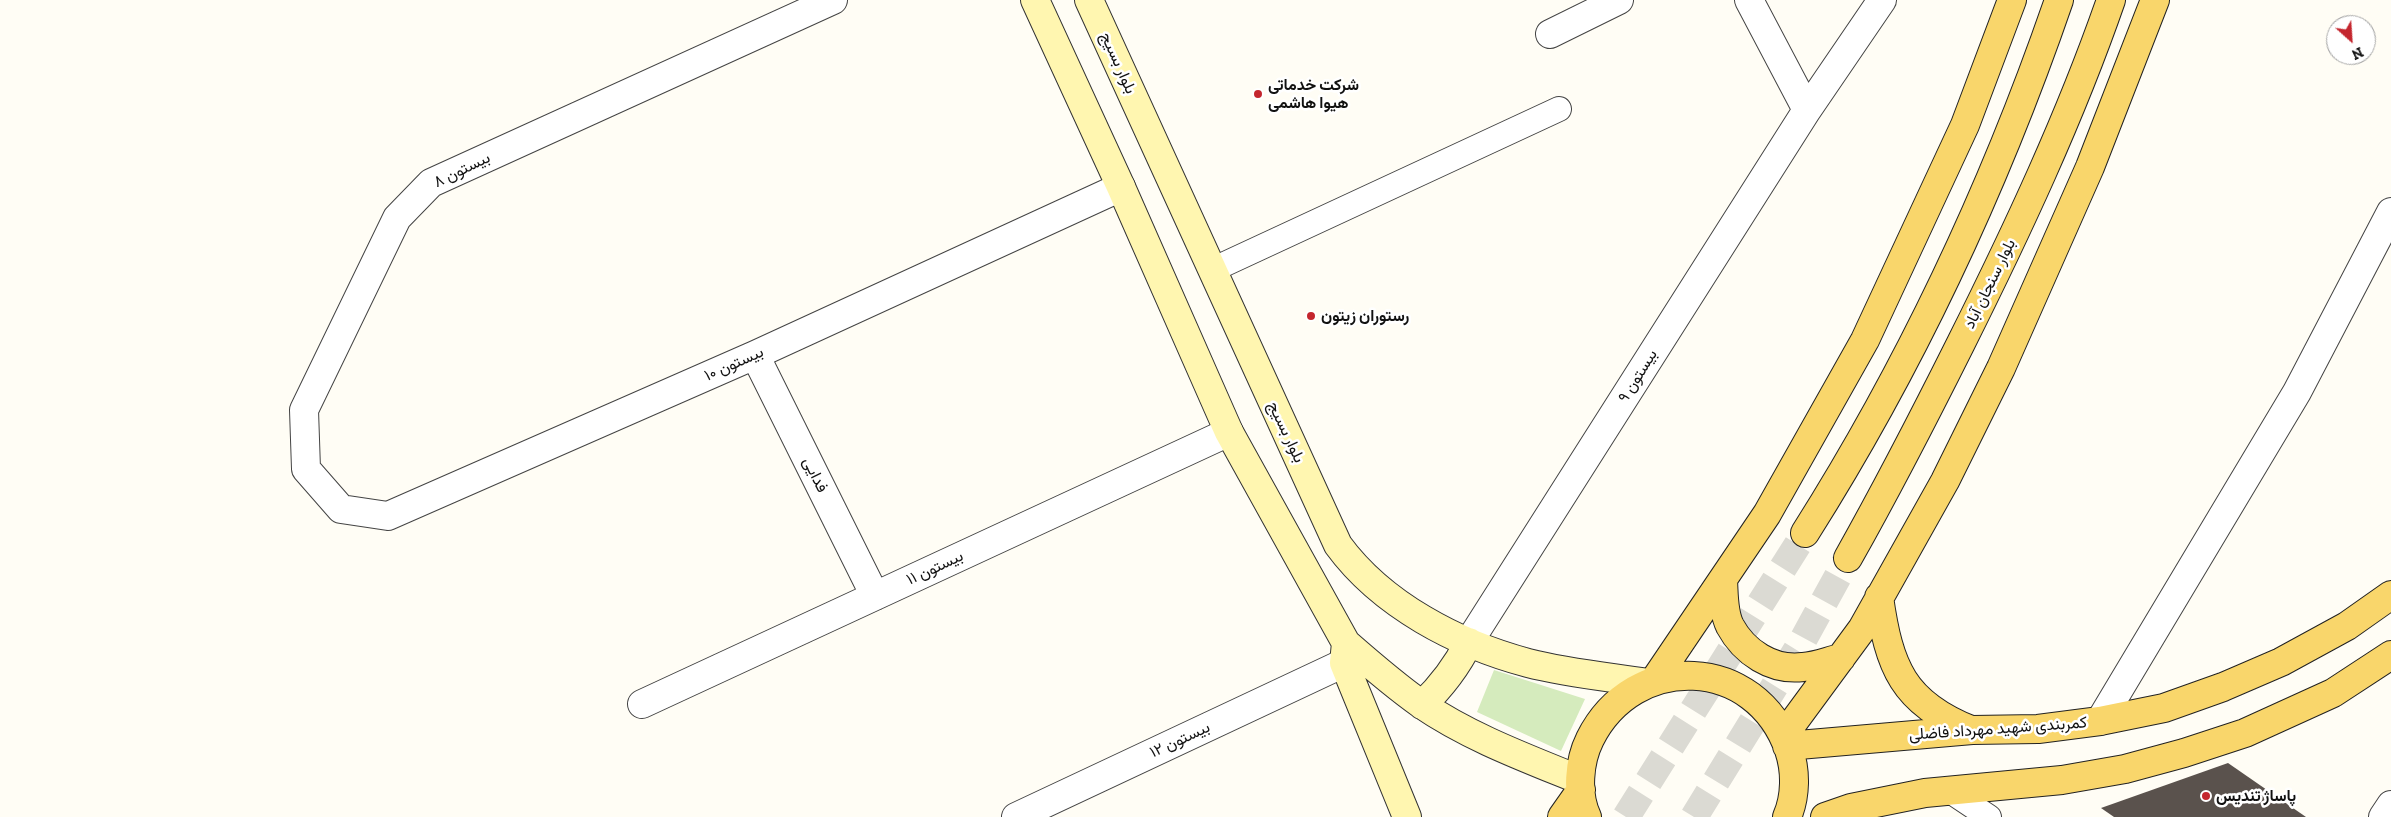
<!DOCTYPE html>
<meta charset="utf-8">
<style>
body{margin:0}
#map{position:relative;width:2391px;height:817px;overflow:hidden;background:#fffdf5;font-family:"Zilla Slab",serif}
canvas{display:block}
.north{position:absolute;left:2326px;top:15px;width:50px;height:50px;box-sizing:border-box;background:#fff;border:1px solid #a0a0a0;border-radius:50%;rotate:154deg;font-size:14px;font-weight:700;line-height:20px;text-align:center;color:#111}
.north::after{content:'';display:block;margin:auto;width:18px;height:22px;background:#c4262e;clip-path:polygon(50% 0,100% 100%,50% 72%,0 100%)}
</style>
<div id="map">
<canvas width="2391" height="817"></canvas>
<div class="north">N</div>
</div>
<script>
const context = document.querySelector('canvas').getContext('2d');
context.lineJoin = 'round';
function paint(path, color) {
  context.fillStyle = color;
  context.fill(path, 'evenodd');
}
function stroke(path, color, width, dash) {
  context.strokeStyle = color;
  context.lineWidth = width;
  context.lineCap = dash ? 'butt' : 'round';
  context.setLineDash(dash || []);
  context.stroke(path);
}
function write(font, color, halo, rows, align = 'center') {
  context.font = font + ' "Zilla Slab",Vazirmatn,serif';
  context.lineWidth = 5;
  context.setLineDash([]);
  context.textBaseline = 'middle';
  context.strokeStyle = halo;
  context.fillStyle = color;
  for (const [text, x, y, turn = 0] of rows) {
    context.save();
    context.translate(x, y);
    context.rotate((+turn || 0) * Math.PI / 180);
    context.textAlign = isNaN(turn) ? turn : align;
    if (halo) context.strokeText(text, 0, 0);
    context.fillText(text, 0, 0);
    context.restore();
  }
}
const green = new Path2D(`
 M 1494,670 L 1585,699 L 1561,751 L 1477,712 Z`);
const building = new Path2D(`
 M 2228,763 L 2306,817 L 2114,817 L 2101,808 Z`);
const primaryTunnel = new Path2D(`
 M 1626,817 L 1805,533
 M 1694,817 L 1803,640 L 1848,558`);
const lane = new Path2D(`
 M 1212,270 L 1559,109
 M 1950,791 L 1989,817`);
const street = new Path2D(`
 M 833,0 L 431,183 L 397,218 L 304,410 L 306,469 L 341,509 L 388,516 L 755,355 L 1121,187
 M 1749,0 L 1807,110
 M 1550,34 L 1619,0
 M 755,355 L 875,596
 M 1469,642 L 1807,110 L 1882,0
 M 642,704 L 1229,432
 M 2100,721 L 2297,392 L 2391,212
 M 1016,817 L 1344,663
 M 2383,817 L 2391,805`);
const secondary = new Path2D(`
 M 1035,0 L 1121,187 L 1229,432 L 1346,643 L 1344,663 L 1407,817
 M 1089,0 L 1338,545 C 1382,605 1457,644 1528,663 C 1567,673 1609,677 1648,683
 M 1346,643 C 1370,664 1394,685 1421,704 C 1469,737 1526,758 1580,780
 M 1422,705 C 1442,686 1457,666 1469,642`);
const primary = new Path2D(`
 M 1805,533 C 1910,367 1995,186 2059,0
 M 1848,558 C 1888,487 1925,415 1961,343 C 2017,231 2070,118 2111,0
 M 1723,580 C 1724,594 1723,612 1730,626 C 1744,652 1772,671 1803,667 C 1816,666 1828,661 1841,658
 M 1879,597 C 1889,667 1903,703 1971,730
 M 1654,681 L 1767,514 L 1865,340 L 1965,125 L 2012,0
 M 1784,735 L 1862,629 L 1945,481 L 2001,368 L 2090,167 L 2155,0
 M 1787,746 L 1972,730 L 2038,729 L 2100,721 L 2164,708 L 2223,687 L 2281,662 L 2347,626 L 2391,595
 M 1562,817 L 1581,790
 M 1587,817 C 1576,794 1579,761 1590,739 C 1634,651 1756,655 1789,750 C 1796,771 1796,796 1787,817
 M 1825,817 L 1851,808 L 1925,793 L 2062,780 L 2125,769 L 2184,753 L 2245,733 L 2333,693 L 2391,655`);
const markers = [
 [1258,94,5,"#c4262e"],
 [1311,316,5,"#c4262e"],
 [2206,796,5,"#c4262e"]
];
const streetNames = [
 ["بلوار بسیج",1118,63,66],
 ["بیستون ۸",462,170,-26],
 ["بلوار سنجان آباد",1990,284,-64],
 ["بیستون ۱۰",734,364,-24],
 ["بیستون ۹",1638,376,-58],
 ["بلوار بسیج",1286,432,65],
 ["فدایی",815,475,64],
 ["بیستون ۱۱",935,568,-25],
 ["کمربندی شهید مهرداد فاضلی",1998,729,-4],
 ["بیستون ۱۲",1180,740,-25]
];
const poiNames = [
 ["شرکت خدماتی",1268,85],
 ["هیوا هاشمی",1268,103],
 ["رستوران زیتون",1321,316],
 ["پاساژ تندیس",2216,796]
];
paint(green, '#d5ebbd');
paint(building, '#5a524d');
stroke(primaryTunnel, '#dbdad3', 28, [28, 14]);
stroke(lane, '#444', 26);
stroke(street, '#444', 30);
stroke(secondary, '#333', 30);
stroke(primary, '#222', 30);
stroke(lane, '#fff', 24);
stroke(street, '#fff', 28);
stroke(secondary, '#fff6b0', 28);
stroke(primary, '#f9d66b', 28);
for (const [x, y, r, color] of markers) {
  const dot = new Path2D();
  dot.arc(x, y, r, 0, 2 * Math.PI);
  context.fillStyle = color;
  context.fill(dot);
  stroke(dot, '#fff', 2);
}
write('16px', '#111', '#fff', streetNames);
write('bold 16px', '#111', '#fff', poiNames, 'left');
</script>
